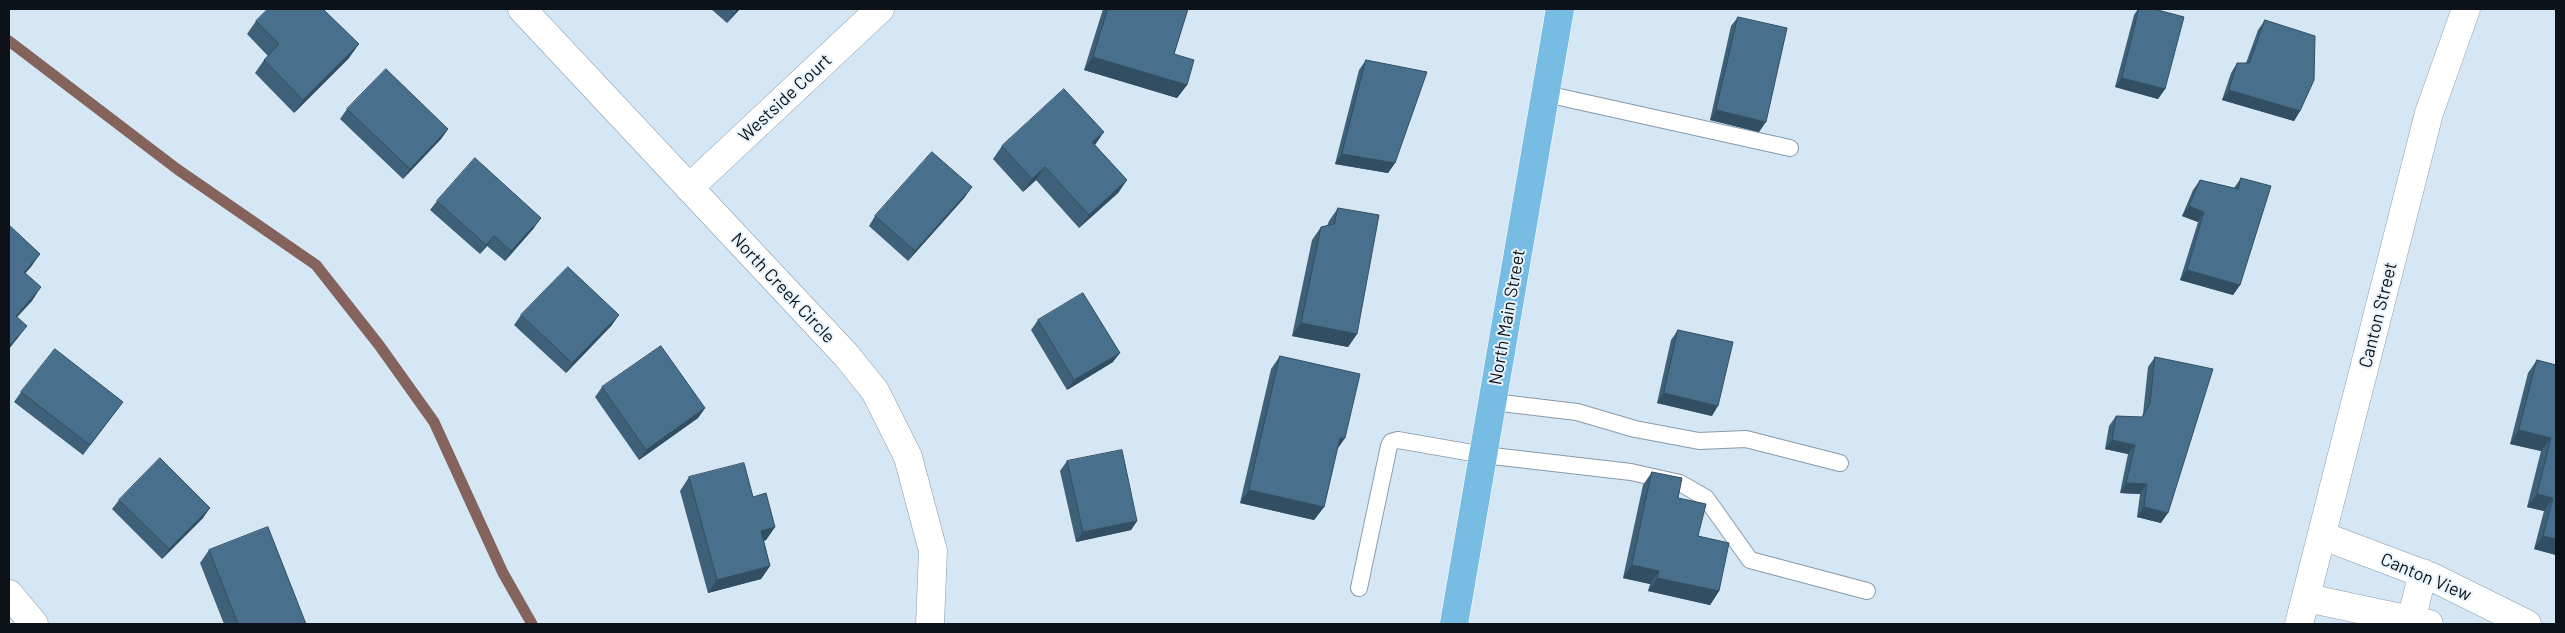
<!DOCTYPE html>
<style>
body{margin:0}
#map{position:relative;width:2565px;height:633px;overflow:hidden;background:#d5e7f5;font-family:Barlow,sans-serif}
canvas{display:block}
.frame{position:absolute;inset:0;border:10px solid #0c1217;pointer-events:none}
</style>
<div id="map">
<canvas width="2565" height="633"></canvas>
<div class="frame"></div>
</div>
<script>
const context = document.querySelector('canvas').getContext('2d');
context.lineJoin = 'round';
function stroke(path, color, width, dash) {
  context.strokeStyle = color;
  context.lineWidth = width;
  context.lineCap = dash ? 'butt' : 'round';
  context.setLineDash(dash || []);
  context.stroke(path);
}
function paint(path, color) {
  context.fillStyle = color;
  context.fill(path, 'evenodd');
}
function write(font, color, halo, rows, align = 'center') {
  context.font = font + ' Barlow,sans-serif';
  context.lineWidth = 4;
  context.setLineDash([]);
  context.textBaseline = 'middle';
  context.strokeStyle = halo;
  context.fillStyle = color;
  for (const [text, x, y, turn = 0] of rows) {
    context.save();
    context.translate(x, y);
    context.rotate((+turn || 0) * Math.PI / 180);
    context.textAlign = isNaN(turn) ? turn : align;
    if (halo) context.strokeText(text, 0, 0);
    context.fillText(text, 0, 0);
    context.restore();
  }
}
const stream = new Path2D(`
 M 9,41 L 177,169 L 316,265 L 379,345 L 434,422 L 503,573 L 532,624`);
const lane = new Path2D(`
 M 1546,94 L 1790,148
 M 1493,402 L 1577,412 L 1635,429 L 1699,441 L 1746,439 L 1840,463
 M 1359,588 L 1389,446 L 1391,442 L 1398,440 L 1484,455 L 1631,472 L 1680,483 L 1706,498 L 1750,560 L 1867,591`);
const street = new Path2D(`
 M 522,9 L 846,355 L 875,391 L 908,457 L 933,551 L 930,624
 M 689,188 L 880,9
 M 2323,536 L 2432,577 L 2527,624
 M 9,594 L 34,624
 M 2307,598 L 2429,624
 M 2411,620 L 2423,573`);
const secondary = new Path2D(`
 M 2299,624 L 2429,113 L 2466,9`);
const primary = new Path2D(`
 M 1454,624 L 1560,9`);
const wall = new Path2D(`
 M 711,9 L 740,9 L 727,23 Z
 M 1103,9 L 1188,9 L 1174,54 L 1187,85 L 1177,98 L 1084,70 Z
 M 2138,9 L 2154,9 L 2165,89 L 2158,99 L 2115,87 L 2134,15 Z
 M 1738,17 L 1759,132 L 1710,120 L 1731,26 Z
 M 2265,20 L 2300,111 L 2294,121 L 2222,100 L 2231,73 L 2237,63 L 2246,63 L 2258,30 Z
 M 256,21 L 349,58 L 294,113 L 255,73 L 264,60 L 268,56 L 247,34 Z
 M 1366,60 L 1395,163 L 1388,173 L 1335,164 L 1359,70 Z
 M 347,109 L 448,129 L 441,139 L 403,179 L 340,119 Z
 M 1095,145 L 1127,180 L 1118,193 L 1079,228 L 1036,180 L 1023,192 L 993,159 L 1002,146 Z
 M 2241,178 L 2240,285 L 2233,295 L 2180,280 L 2198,222 L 2182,216 L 2193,190 L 2200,180 L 2234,188 Z
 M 965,197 L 908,261 L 869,226 L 875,216 Z
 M 437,201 L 534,228 L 505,261 L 487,246 L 480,254 L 430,210 Z
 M 1338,208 L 1357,334 L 1348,347 L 1292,336 L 1312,240 L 1321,227 L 1327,226 L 1329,221 Z
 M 521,315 L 612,325 L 566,373 L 514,325 Z
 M 1038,320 L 1113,362 L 1067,390 L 1031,330 Z
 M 1678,330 L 1712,416 L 1657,403 L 1671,340 Z
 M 1280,356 L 1345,438 L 1337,449 L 1324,507 L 1314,520 L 1240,503 L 1271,369 Z
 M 2155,357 L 2161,523 L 2137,517 L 2140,494 L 2120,493 L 2128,454 L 2105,449 L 2109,426 L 2116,416 L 2142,417 L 2143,414 L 2148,367 Z
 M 2537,360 L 2556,365 L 2556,555 L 2534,549 L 2544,511 L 2527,507 L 2541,451 L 2510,444 L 2528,373 Z
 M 602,387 L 705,408 L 698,418 L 639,460 L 595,397 Z
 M 21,392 L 116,411 L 83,455 L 14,402 Z
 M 1067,461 L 1137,521 L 1131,530 L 1076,542 L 1060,471 Z
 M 1652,472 L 1678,498 L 1698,536 L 1719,591 L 1710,605 L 1648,591 L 1650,584 L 1623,578 L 1643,485 Z
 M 689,477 L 753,497 L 775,527 L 766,540 L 764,541 L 770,566 L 761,579 L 708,593 L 680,491 Z
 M 119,500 L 203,518 L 162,559 L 112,509 Z
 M 209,550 L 306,624 L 224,624 L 200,563 Z`);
const shadedWall = new Path2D(`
 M 738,9 L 740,9 L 727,23 L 734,13 Z
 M 359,44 L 349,58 L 294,113 L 303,100 Z
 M 1093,57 L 1187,85 L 1177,98 L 1084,70 Z
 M 2122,78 L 2165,89 L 2158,99 L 2115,87 Z
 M 2229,90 L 2300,111 L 2294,121 L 2222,100 Z
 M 1716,110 L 1766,122 L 1759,132 L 1710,120 Z
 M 448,129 L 441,139 L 403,179 L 410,169 Z
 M 1104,132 L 1095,145 L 1092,142 Z
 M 1342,154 L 1395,163 L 1388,173 L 1335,164 Z
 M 1045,167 L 1036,180 L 1023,192 L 1032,179 Z
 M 1127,180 L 1118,193 L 1079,228 L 1089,215 Z
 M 972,187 L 965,197 L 908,261 L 915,251 Z
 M 2189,206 L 2204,212 L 2198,222 L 2182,216 Z
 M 541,218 L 534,228 L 505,261 L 511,251 Z
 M 494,236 L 487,246 L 480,254 L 486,245 Z
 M 40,254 L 31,267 L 15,285 L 24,272 Z
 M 2187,270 L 2240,285 L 2233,295 L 2180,280 Z
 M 41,287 L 32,301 L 9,326 L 16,316 Z
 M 619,315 L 612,325 L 566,373 L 572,363 Z
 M 1301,323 L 1357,334 L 1348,347 L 1292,336 Z
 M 27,326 L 17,339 L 9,349 L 9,346 Z
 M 1120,353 L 1113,362 L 1067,390 L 1074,380 Z
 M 1664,393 L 1718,406 L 1712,416 L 1657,403 Z
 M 705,408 L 698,418 L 639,460 L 646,450 Z
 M 2519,430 L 2551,438 L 2541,451 L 2510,444 Z
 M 1340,438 L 1345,438 L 1336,451 Z
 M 2112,440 L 2135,445 L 2128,454 L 2105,449 Z
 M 2126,483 L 2147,484 L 2140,494 L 2120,493 Z
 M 1249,490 L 1324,507 L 1314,520 L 1240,503 Z
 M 2537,494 L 2553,498 L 2544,511 L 2527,507 Z
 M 2144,507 L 2168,513 L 2161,523 L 2137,517 Z
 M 210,508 L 203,518 L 162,559 L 169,549 Z
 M 1137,521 L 1131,530 L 1076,542 L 1083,532 Z
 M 775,527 L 766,540 L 752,544 L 761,531 Z
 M 2543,536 L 2556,539 L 2556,555 L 2534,549 Z
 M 1632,565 L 1659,571 L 1650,584 L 1623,578 Z
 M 770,566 L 761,579 L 708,593 L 717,580 Z
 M 1657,578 L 1719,591 L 1710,605 L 1648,591 Z`);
const building = new Path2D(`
 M 268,9 L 323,9 L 359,44 L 303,100 L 264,60 L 279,44 L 256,21 Z
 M 729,9 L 738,9 L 734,13 Z
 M 1108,9 L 1188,9 L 1174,54 L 1194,60 L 1187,85 L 1093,57 Z
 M 2139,9 L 2154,9 L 2184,17 L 2165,89 L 2122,78 Z
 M 1738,17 L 1787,28 L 1766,122 L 1716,110 Z
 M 2265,20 L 2315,36 L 2314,80 L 2300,111 L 2229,90 L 2237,63 L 2249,63 Z
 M 1366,60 L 1427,72 L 1395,163 L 1342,154 Z
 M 386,69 L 448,129 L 410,169 L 347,109 Z
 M 1064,89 L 1104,132 L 1092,142 L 1127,180 L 1089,215 L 1045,167 L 1032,179 L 1002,146 Z
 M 932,152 L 972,187 L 915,251 L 875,216 Z
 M 475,158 L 541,218 L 511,251 L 494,236 L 486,245 L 437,201 Z
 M 2241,178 L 2271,186 L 2240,285 L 2187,270 L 2204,212 L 2189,206 L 2200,180 L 2238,189 Z
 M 1338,208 L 1379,215 L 1357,334 L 1301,323 L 1321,227 L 1334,224 Z
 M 9,225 L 40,254 L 24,272 L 41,287 L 16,316 L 27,326 L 9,346 Z
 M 568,267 L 619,315 L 572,363 L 521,315 Z
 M 1083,293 L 1120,353 L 1074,380 L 1038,320 Z
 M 1678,330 L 1733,342 L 1718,406 L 1664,393 Z
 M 661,346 L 705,408 L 646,450 L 602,387 Z
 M 55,349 L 123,402 L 90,445 L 21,392 Z
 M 1280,356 L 1360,374 L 1345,438 L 1340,438 L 1324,507 L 1249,490 Z
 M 2155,357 L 2213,369 L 2168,513 L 2144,507 L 2147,484 L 2126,483 L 2135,445 L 2112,440 L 2116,416 L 2142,417 L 2150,404 Z
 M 2537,360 L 2556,365 L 2556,539 L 2543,536 L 2553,498 L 2537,494 L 2551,438 L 2519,430 Z
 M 1122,450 L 1137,521 L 1083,532 L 1067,461 Z
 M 160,458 L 210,508 L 169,549 L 119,500 Z
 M 744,463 L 753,497 L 766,493 L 775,527 L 761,531 L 770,566 L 717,580 L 689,477 Z
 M 1652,472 L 1682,478 L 1678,498 L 1706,504 L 1698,536 L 1729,543 L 1719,591 L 1657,578 L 1659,571 L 1632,565 Z
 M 268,527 L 306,624 L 238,624 L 209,550 Z`);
const streetNames = [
 ["Westside Court",785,98,-43],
 ["North Creek Circle",783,288,47],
 ["Canton Street",2378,315,-76],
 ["North Main Street",1507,317,-80],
 ["Canton View",2426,577,23]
];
stroke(stream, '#83635c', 11);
stroke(lane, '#899aa7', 18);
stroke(street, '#899aa7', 29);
stroke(secondary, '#899aa7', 29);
stroke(primary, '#fff', 29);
stroke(lane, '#fff', 16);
stroke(street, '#fff', 28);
stroke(secondary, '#fff', 28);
stroke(primary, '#77bce3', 28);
paint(wall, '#3e6078');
paint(shadedWall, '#324e62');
paint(building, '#48708c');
stroke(building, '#324e62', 1);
write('18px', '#0c1217', '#e8f3fc', streetNames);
</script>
